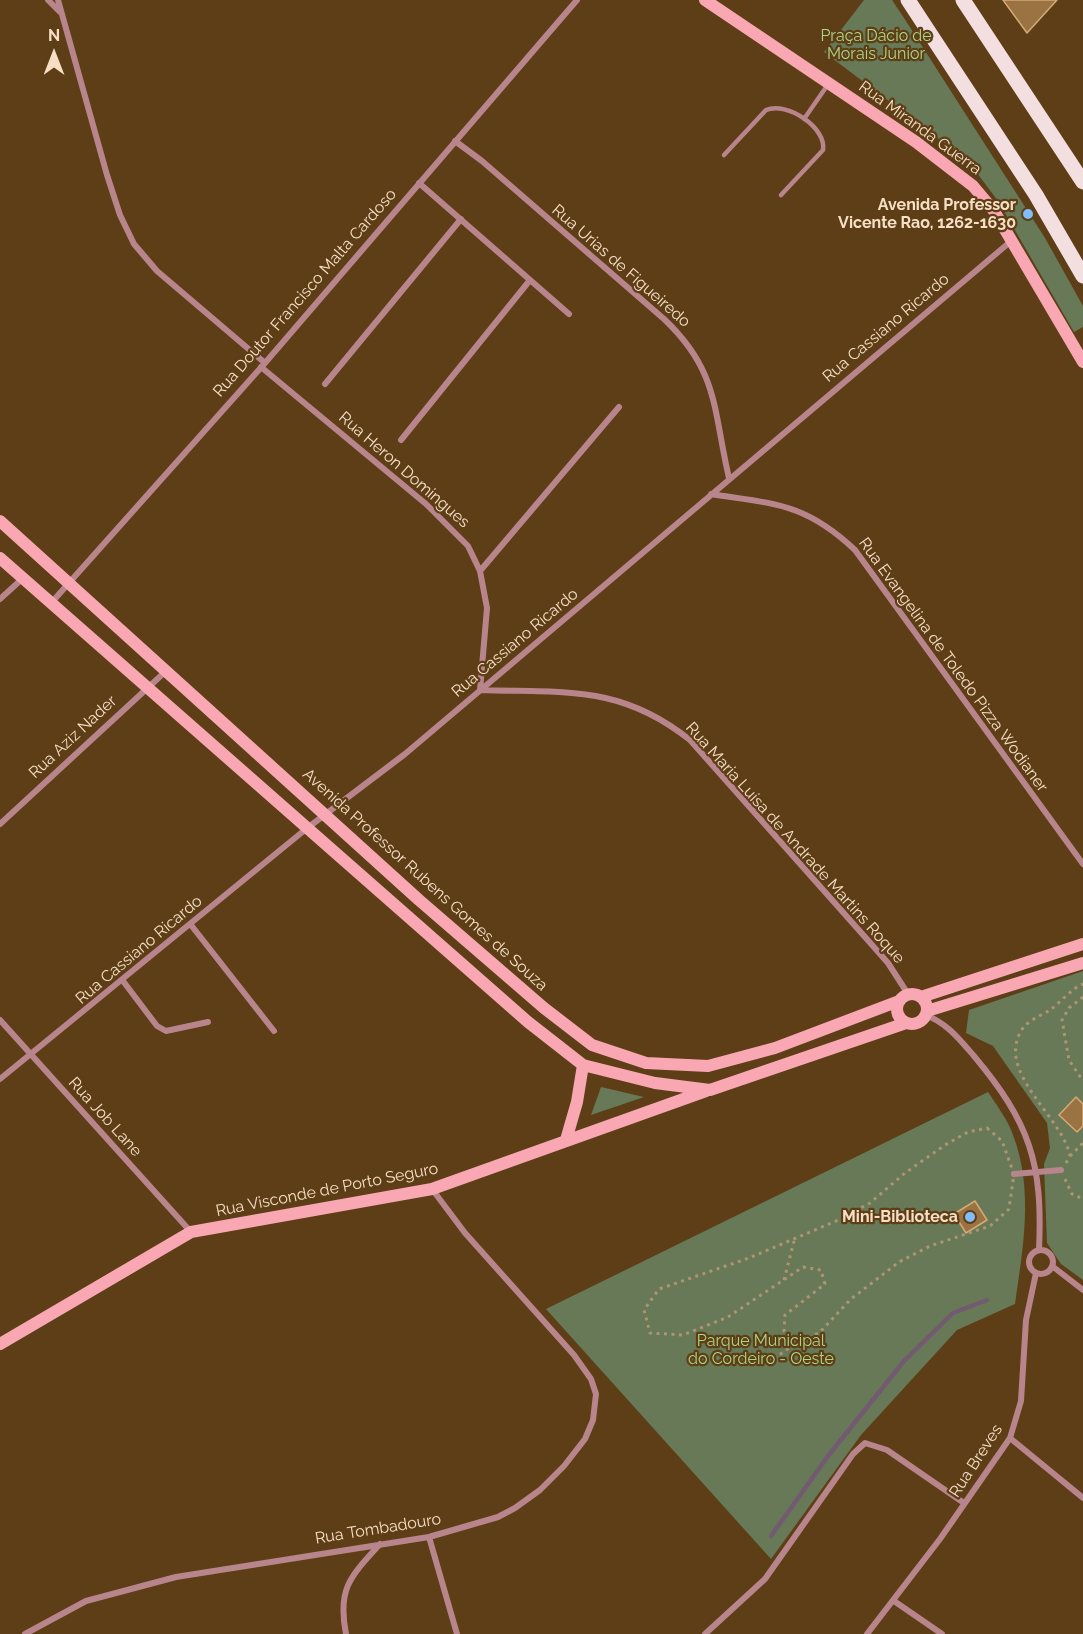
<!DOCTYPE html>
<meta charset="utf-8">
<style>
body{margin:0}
#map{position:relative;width:1083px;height:1634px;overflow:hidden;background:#5d3e16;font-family:Raleway,sans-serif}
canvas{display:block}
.north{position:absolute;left:24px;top:24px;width:60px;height:60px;-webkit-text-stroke:4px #5d3e16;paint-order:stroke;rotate:0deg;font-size:16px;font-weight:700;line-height:24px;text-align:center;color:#f7dfc5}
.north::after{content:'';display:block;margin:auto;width:21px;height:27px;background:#f7dfc5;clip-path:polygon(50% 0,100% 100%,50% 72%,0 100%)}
</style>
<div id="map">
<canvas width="1083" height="1634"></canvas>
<div class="north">N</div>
</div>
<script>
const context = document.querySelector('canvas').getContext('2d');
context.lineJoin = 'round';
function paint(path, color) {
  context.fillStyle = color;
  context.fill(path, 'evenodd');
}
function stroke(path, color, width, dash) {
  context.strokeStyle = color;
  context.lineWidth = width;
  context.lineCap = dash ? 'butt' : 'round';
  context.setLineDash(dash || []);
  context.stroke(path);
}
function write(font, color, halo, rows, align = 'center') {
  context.font = font + ' Raleway,sans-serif';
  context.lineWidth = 4.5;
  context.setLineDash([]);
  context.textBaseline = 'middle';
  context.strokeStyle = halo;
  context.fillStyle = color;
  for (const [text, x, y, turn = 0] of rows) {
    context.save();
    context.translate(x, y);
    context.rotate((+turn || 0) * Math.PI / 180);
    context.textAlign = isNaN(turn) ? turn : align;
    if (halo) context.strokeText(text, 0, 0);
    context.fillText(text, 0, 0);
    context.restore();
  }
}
const green = new Path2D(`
 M 864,0 L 892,0 L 904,18 L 1045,238 L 1083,306 L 1083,327 L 1074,332 L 998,201 L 968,161 L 824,52 Z
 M 1083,971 L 1083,1280 L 1061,1264 L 1047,1243 L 1044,1164 L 1050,1148 L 1047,1123 L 993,1046 L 966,1033 L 969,1010 Z
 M 601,1087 L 644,1097 L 591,1115 Z
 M 988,1092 C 997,1106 1008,1120 1013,1135 C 1034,1190 1023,1248 1015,1304 L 957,1330 L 861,1435 L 771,1559 L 546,1309 Z`);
const stream = new Path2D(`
 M 771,1536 L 828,1456 L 904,1361 L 953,1313 L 987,1300`);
const building = new Path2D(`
 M 1003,0 L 1057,0 L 1027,33 Z
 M 1076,1097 L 1083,1104 L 1083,1126 L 1077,1132 L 1059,1115 Z
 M 975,1201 L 987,1220 L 966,1233 L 954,1214 Z`);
const path = new Path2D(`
 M 1083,997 L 1069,1008 L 1062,1020 L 1069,1060 L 1083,1081
 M 987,1128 L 1002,1141 L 1014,1174 L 1009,1209 L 990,1226 L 930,1246 L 899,1262 L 851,1299 L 819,1333 L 798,1341 L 784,1331 L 785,1315 L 825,1284 L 821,1270 L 803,1267 L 728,1317 L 683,1335 L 650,1333 L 644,1310 L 659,1289 L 749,1258 L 836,1221 L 870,1203 L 905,1173 L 945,1145 L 968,1132 Z
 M 1070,1156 L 1083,1143
 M 1066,1163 L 1070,1156 C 1063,1117 993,1071 1023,1028 C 1029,1020 1042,1015 1050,1010 C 1061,1002 1071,989 1083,984
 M 1065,1179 L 1072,1194 L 1083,1199
 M 784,1280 L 794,1241
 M 774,1359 L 798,1341`);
const lane = new Path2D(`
 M 804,119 L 829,83
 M 724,155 L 766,110 C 787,101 827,128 823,150 L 781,195`);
const street = new Path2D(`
 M 48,0 L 60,12
 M 58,0 L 107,175 L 120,215 L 134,244 L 157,271 L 265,363
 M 455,141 L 482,161 L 664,319 C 719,371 713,410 729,478
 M 419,183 L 569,314
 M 261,367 L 426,504 L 468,546 L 480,571 L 487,608 L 480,690 C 564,693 620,684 690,740 L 865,937 L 888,963 L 908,994
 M 325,384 L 461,219
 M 401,440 L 530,280
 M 711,494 C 775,504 805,503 855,550 L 1083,864
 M 480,571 L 619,407
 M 0,599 L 22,579
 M 52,602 L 265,363 L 577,0
 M 0,824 L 166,671
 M 191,925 L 274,1031
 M 123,981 L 157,1026 L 166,1031 L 208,1022
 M 925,1015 C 946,1022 960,1040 974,1056 C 1030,1123 1043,1163 1039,1250
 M 0,1020 L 191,1232
 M 0,1079 L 306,829 L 405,754 L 1010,242
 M 1014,1174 L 1061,1170
 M1029 1262a12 12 0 1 1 24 0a12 12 0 1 1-24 0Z
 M 1052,1266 L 1083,1290
 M 1010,1438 L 1083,1498
 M 429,1537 L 457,1634
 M 894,1601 L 942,1634
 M 25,1634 L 86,1601 L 176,1577 L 429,1537 L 498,1517 L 515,1508 L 540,1490 L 564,1466 L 585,1439 L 593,1420 L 596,1394 L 591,1379 L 574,1355 L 465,1233 L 432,1189
 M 346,1634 C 337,1588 351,1576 380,1544
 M 705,1634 L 765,1579 L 853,1454 L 865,1443 L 887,1450 L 964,1503
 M 867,1634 L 940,1539 L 1010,1438 L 1021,1401 L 1026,1320 L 1036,1273`);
const secondary = new Path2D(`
 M 705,0 L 916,142 L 973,186 L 994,211 L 1083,362
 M 0,521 L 419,900 L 544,1008 L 592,1045 L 646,1063 L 708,1066 L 775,1048 L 899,1001
 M 0,558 L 528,1022 L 583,1065 L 655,1083 L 710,1090 L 906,1023
 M897 1009a15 15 0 1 1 30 0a15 15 0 1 1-30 0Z
 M 921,997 L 1083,944
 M 927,1011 L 1083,963
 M 566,1140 L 577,1102 L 583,1065
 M 0,1344 L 191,1232 L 432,1189 L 706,1091`);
const primary = new Path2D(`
 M 908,0 L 1036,195 L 1083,276
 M 963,0 L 1083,182`);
const markers = [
 [1028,214,6,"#81bdfa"],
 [970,1217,6,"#81bdfa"]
];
const parkNames = [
 ["Praça Dácio de",876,36],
 ["Morais Junior",876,54],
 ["Parque Municipal",761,1341],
 ["do Cordeiro - Oeste",761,1359]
];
const streetNames = [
 ["Rua Miranda Guerra",920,128,36],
 ["Rua Urias de Figueiredo",621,266,41],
 ["Rua Doutor Francisco Malta Cardoso",305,293,-49],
 ["Rua Cassiano Ricardo",886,328,-40],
 ["Rua Heron Domingues",404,470,41],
 ["Rua Cassiano Ricardo",515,643,-40],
 ["Rua Evangelina de Toledo Pizza Wodianer",953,665,54],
 ["Rua Aziz Nader",73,737,-43],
 ["Rua Maria Luísa de Andrade Martins Roque",795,843,48],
 ["Avenida Professor Rubens Gomes de Souza",425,880,42],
 ["Rua Cassiano Ricardo",139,950,-40],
 ["Rua Job Lane",105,1117,48],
 ["Rua Visconde de Porto Seguro",327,1190,-11],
 ["Rua Breves",976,1461,-57],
 ["Rua Tombadouro",378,1529,-9]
];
const poiNames = [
 ["Avenida Professor",1016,205],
 ["Vicente Rao, 1262-1630",1016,223],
 ["Mini-Biblioteca",958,1217]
];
paint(green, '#677956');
stroke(stream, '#735a71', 4.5);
paint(building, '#9b7343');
stroke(building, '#d6a974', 1.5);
stroke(path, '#af9473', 3, [3, 4.5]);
stroke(lane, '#b9858c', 4.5);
stroke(street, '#b9858c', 6);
stroke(secondary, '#f9a8b3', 12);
stroke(primary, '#f3dee0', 15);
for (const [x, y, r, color] of markers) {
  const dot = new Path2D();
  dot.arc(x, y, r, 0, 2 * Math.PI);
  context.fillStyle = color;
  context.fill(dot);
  stroke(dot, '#5d3e16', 2);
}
write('16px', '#add586', '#5d3e16', parkNames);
write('16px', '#f7dfc5', '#5d3e16', streetNames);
write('bold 16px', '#f7dfc5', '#5d3e16', poiNames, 'right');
</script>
